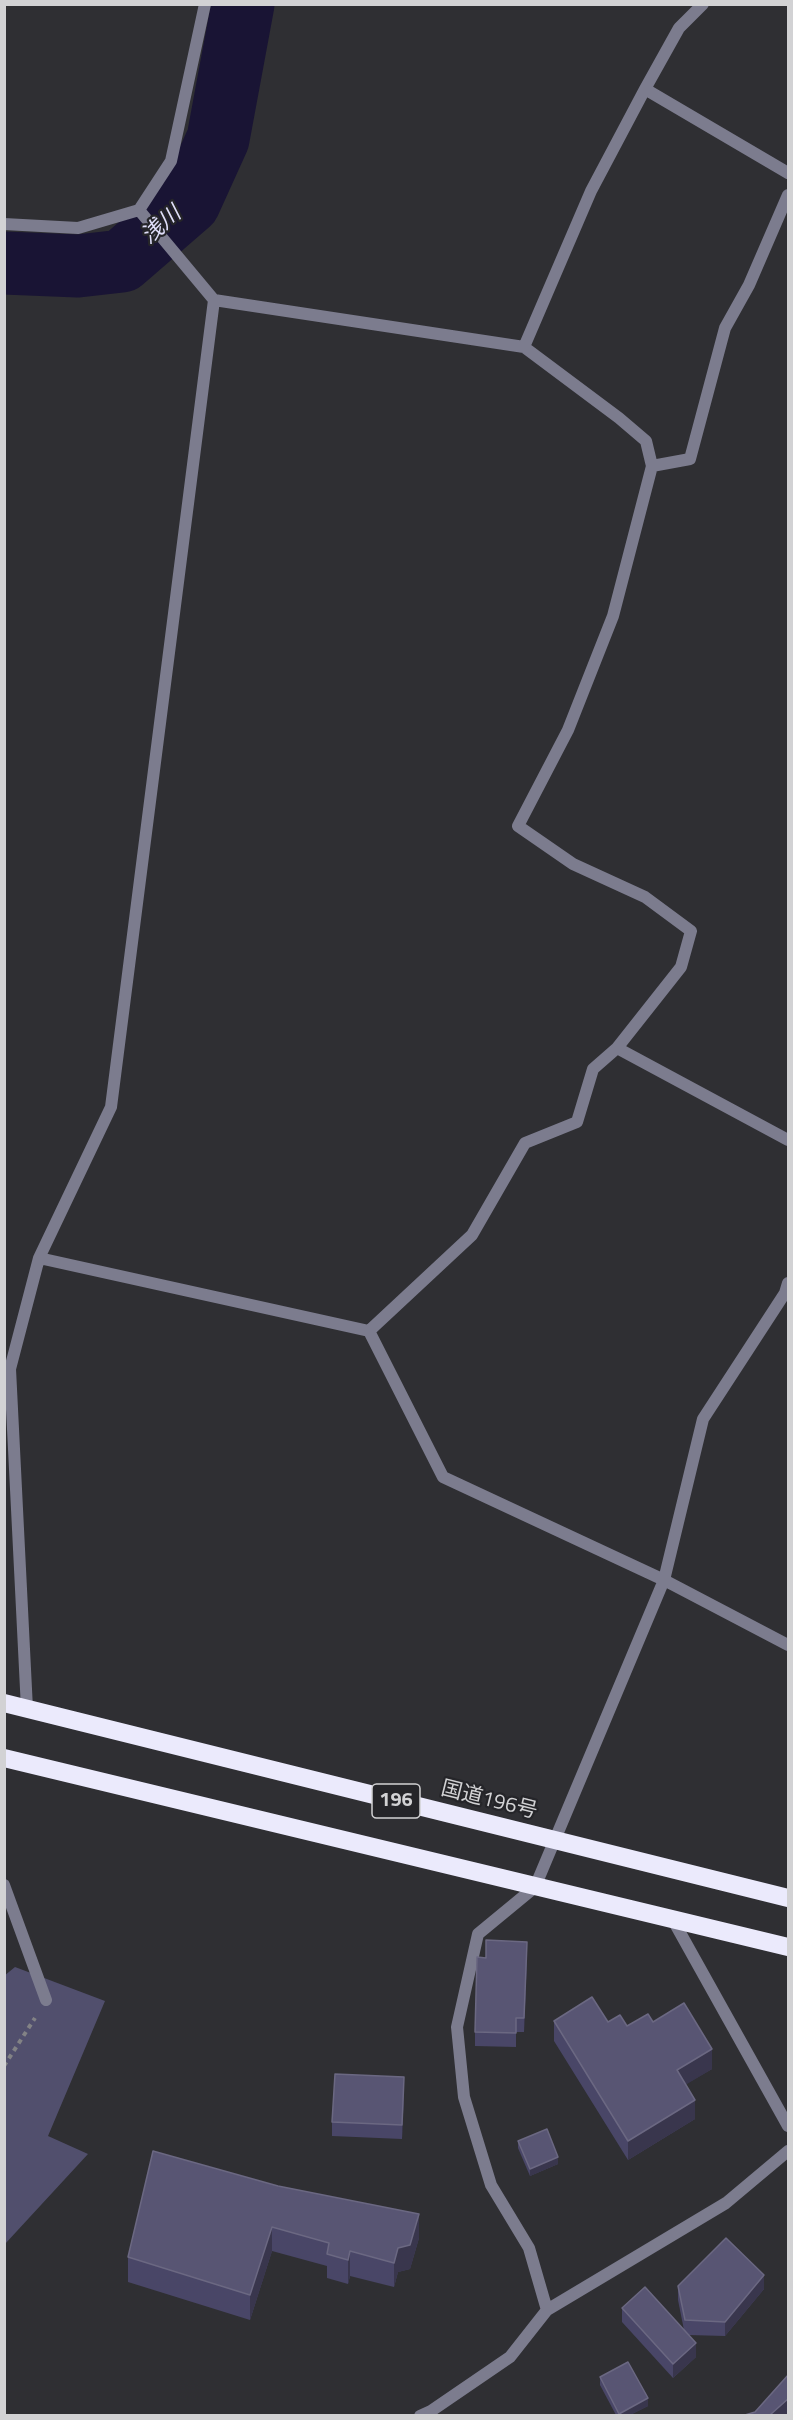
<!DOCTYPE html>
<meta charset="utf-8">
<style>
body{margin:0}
#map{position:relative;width:793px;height:2420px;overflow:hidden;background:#2f2f33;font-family:"Titillium Web",sans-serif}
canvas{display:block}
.frame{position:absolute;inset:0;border:6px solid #d2d2d4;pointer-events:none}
</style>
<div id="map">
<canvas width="793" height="2420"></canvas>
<div class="frame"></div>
</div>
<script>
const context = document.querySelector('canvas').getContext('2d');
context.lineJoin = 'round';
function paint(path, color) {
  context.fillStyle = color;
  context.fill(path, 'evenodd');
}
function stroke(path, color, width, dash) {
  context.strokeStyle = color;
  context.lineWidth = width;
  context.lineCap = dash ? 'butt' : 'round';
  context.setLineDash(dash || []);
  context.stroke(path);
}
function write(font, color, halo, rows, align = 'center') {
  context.font = font + ' "Titillium Web","Noto Sans JP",sans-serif';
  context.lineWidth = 4.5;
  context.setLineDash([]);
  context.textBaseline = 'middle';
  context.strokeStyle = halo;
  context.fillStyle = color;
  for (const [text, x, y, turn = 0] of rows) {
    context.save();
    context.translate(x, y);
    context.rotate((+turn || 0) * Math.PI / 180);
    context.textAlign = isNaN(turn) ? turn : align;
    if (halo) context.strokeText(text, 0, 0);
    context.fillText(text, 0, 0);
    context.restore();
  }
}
const green = new Path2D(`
 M 15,1967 L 105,2001 L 48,2136 L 88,2154 L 5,2244 L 4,1976 Z`);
const river = new Path2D(`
 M 4,263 L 78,266 L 122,261 L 189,203 L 218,139 L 243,4`);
const path = new Path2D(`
 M 4,2066 L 35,2018`);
const street = new Path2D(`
 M 645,89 L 788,173
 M 139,210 L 214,300 L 524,347 L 619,418 L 646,441 L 652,466 L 613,616 L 568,730 L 518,826 L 573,864 L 645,897 L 691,931 L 681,967 L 617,1048
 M 4,224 L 78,228 L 139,210 L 171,161 L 205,4
 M 524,347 L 591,191 L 645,89 L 679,28 L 703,4
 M 652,466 L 690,459 L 725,328 L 749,285 L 788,195
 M 39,1258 L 369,1331
 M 369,1331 L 472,1235 L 525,1143 L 577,1122 L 593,1069 L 617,1048 L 788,1140
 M 369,1331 L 443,1477 L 664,1580 L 788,1645
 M 4,1369 L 10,1369 L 39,1258 L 111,1107 L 214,300
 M 10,1369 L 27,1709
 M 4,1885 L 46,2000
 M 673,1920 L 788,2126
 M 547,2310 L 726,2203 L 788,2151
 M 420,2416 L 431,2411 L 510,2357 L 547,2310 L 529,2248 L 491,2185 L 464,2097 L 457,2027 L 478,1934 L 535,1887 L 664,1580 L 703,1419 L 785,1293 L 788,1283`);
const highway = new Path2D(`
 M 4,1703 L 788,1898
 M 4,1758 L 788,1947`);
const wall = new Path2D(`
 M 527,1956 L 524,2032 L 516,2032 L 516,2047 L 475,2046 L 475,2032 L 486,1958 Z
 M 554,2021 L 608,2022 L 627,2026 L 653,2022 L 712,2069 L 686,2084 L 695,2119 L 628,2160 L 554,2041 Z
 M 404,2091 L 402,2139 L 332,2136 L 332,2122 Z
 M 518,2141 L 558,2164 L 530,2176 L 518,2148 Z
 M 153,2151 L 419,2238 L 410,2269 L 398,2272 L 394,2287 L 350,2276 L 348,2284 L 327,2278 L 327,2266 L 272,2251 L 250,2320 L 128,2282 L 128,2257 Z
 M 678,2286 L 764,2289 L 725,2336 L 688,2335 L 696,2357 L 673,2378 L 622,2322 L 622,2308 L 684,2330 L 678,2300 Z
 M 600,2377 L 648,2406 L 630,2415 L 616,2415 L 600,2385 Z`);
const shadedWall = new Path2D(`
 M 527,1942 L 527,1956 L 524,2032 L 524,2018 Z
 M 712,2049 L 712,2069 L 677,2090 L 677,2070 Z
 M 404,2077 L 404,2091 L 402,2139 L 402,2125 Z
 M 695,2100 L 695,2119 L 628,2160 L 628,2141 Z
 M 558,2157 L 558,2164 L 530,2176 L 530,2169 Z
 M 419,2214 L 419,2238 L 410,2269 L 398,2272 L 394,2287 L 394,2263 L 398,2248 Z
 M 272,2227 L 272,2251 L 250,2320 L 250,2295 Z
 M 350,2251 L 350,2276 L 348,2284 L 348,2260 Z
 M 764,2275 L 764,2289 L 725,2336 L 725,2322 Z
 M 696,2343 L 696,2357 L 673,2378 L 673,2364 Z
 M 648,2398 L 648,2406 L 630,2415 L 619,2415 L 619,2414 Z
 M 789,2398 L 789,2415 L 770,2415 Z`);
const building = new Path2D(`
 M 486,1940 L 527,1942 L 524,2018 L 516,2018 L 516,2033 L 475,2032 L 477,1957 L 486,1958 Z
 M 592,1997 L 608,2022 L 620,2015 L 627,2026 L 648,2014 L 653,2022 L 684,2003 L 712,2049 L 677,2070 L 695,2100 L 628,2141 L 554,2021 Z
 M 335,2074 L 404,2077 L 402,2125 L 332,2122 Z
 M 547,2129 L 558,2157 L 530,2169 L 518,2141 Z
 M 153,2151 L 278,2186 L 419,2214 L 410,2245 L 398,2248 L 394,2263 L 350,2251 L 348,2260 L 327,2254 L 329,2243 L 272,2227 L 250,2295 L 128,2257 Z
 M 726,2238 L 764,2275 L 725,2322 L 685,2320 L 678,2286 Z
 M 645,2287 L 696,2343 L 673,2364 L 622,2308 Z
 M 628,2362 L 648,2398 L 619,2414 L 600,2377 Z
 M 789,2374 L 789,2398 L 770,2415 L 745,2415 L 755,2412 Z`);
const shields = [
 [396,1801,48]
];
const shieldNames = [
 ["196",396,1801]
];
const streetNames = [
 ["国道196号",489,1801,14]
];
const waterNames = [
 ["浅川",162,226,-41]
];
paint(green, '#514f6d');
stroke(river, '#191434', 63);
stroke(path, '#828285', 4, [4.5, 4.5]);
stroke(street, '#7c7c8e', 12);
stroke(highway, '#ebeafc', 18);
paint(wall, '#494667');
paint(shadedWall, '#39364d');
paint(building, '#585573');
stroke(building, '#6b6882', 1.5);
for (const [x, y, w] of shields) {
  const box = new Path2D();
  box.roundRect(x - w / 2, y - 17, w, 34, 4.5);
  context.fillStyle = '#252529';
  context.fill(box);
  stroke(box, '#d2d2d4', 1.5);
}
write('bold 20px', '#d2d2d4', null, shieldNames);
write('21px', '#d2d2d4', '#252529', streetNames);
write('italic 22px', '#dfdef9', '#252529', waterNames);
</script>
